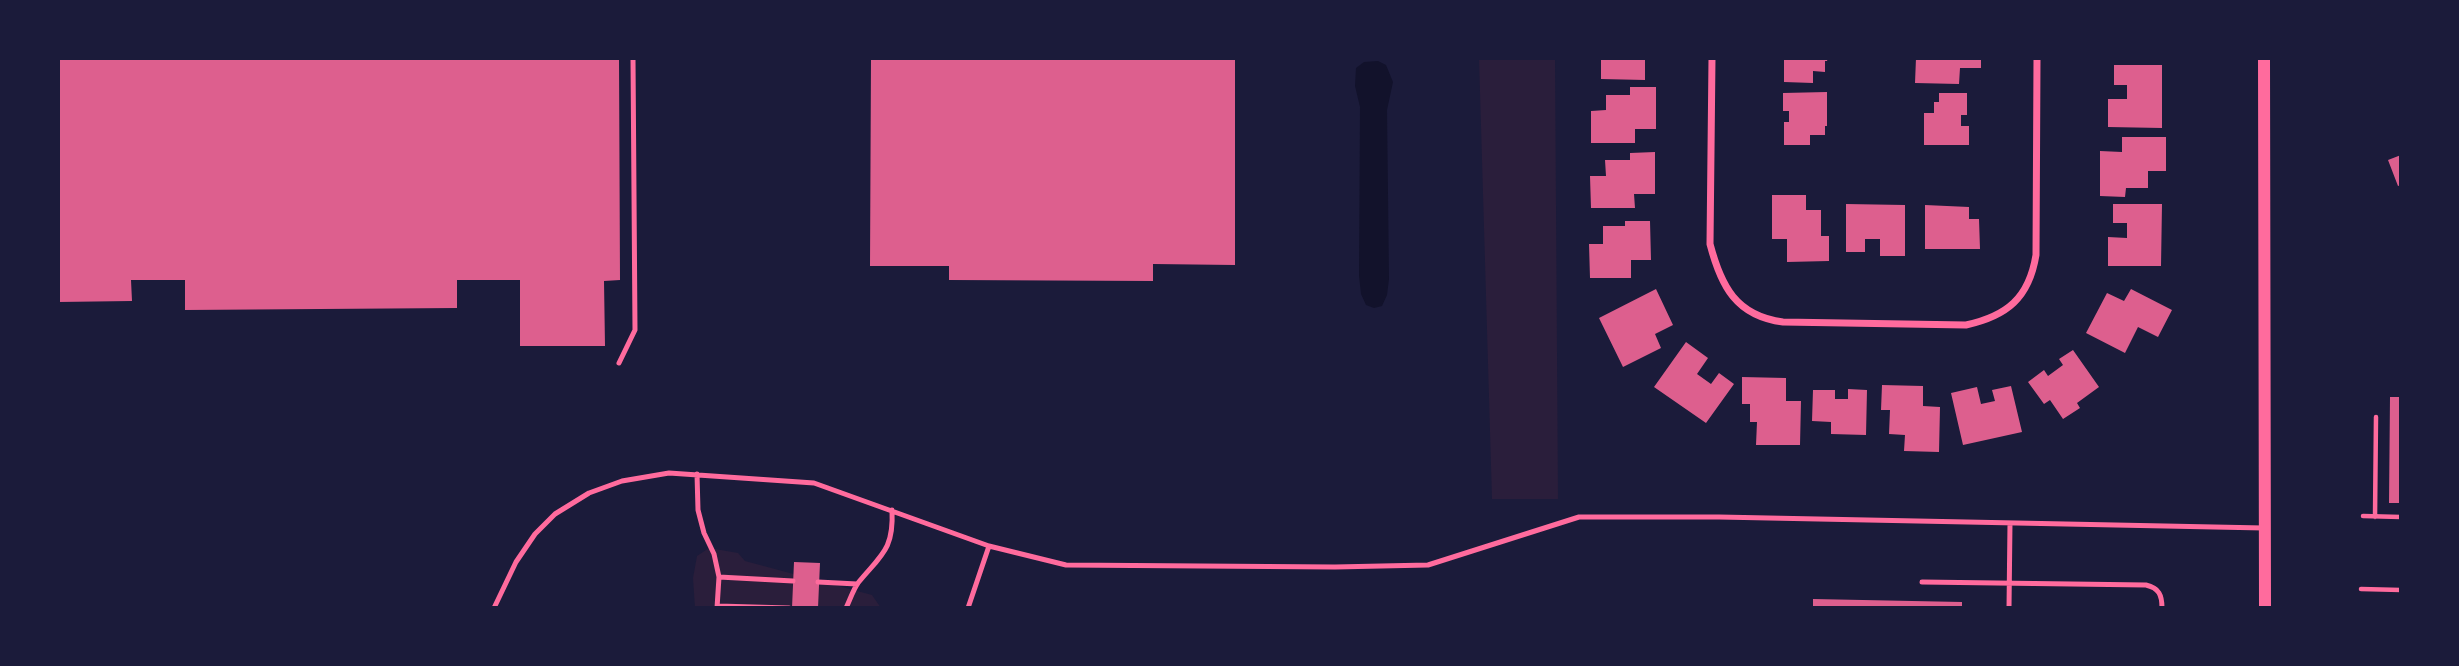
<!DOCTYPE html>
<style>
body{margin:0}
#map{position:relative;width:2459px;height:666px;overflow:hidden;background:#1b1b3a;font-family:Barlow,sans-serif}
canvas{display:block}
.frame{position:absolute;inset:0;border:60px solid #1b1b3a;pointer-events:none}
</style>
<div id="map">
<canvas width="2459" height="666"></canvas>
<div class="frame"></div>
</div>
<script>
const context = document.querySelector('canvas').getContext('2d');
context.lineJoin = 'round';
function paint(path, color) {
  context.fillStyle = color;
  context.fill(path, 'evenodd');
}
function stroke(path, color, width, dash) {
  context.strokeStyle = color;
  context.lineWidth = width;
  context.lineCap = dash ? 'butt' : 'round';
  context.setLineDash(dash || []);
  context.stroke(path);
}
const green = new Path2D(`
 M 1479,58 L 1555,58 L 1558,499 L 1492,499 Z
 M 709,548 L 738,553 L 745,561 L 872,595 L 881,608 L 695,608 L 693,578 L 697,556 Z`);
const water = new Path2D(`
 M 1378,61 L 1386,65 L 1393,82 L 1387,110 L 1389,279 L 1387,295 L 1382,306 L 1374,308 L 1366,305 L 1361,294 L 1359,276 L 1360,107 L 1355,86 L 1356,68 L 1364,62 Z`);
const building = new Path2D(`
 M 58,58 L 619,58 L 620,280 L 604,281 L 605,346 L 520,346 L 520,280 L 457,280 L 457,308 L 185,310 L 185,280 L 131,280 L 132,301 L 58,302 Z
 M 871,58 L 1235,58 L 1235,265 L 1153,264 L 1153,281 L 949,280 L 949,266 L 870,266 Z
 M 1601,58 L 1636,58 L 1636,60 L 1645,60 L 1645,80 L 1601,79 Z
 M 1784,58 L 1828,58 L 1827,61 L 1825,61 L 1825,72 L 1813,71 L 1813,83 L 1784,82 Z
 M 1916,58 L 1981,58 L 1981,68 L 1960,68 L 1959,84 L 1915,83 Z
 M 2114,65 L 2162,65 L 2162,128 L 2108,127 L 2108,99 L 2127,99 L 2127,85 L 2114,85 Z
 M 1630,87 L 1656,87 L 1656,129 L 1635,129 L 1635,143 L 1591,143 L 1591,111 L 1606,110 L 1606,95 L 1630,95 Z
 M 1827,92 L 1827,126 L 1825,126 L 1825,135 L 1810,135 L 1810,145 L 1784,145 L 1784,122 L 1789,122 L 1789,111 L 1783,111 L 1783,93 Z
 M 1939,93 L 1967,93 L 1967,115 L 1961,115 L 1961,126 L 1969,126 L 1969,145 L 1924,145 L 1924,113 L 1934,113 L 1934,102 L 1939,102 Z
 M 2122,137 L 2166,137 L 2166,171 L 2148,171 L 2148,188 L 2126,188 L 2125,197 L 2100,196 L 2100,151 L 2122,152 Z
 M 1655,152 L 1655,194 L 1634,194 L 1635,208 L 1591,208 L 1590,176 L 1606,176 L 1605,160 L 1630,160 L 1630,153 Z
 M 2401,155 L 2401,185 L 2398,186 L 2388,160 Z
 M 1772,195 L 1806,195 L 1806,210 L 1821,210 L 1821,236 L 1829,236 L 1829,261 L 1787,262 L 1787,239 L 1772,239 Z
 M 1846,204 L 1905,205 L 1905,256 L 1880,256 L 1880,239 L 1865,239 L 1865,252 L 1846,252 Z
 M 2113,204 L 2162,204 L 2161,266 L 2108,266 L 2108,237 L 2127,238 L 2127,223 L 2113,223 Z
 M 1925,205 L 1969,207 L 1969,219 L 1979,219 L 1980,249 L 1925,249 Z
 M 1625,221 L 1650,221 L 1651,260 L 1631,260 L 1631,278 L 1590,278 L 1589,244 L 1603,244 L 1603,226 L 1625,226 Z
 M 1656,289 L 1673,325 L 1655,334 L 1661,348 L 1623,367 L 1599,318 Z
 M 2131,289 L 2172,310 L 2158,337 L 2138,327 L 2125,353 L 2086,333 L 2107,293 L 2124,301 Z
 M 1686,342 L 1708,358 L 1697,374 L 1711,384 L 1719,373 L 1734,384 L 1706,423 L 1654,387 Z
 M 2073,350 L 2099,387 L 2077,403 L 2080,408 L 2063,419 L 2050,400 L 2044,404 L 2028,382 L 2044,370 L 2048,376 L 2063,365 L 2059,359 Z
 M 1742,377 L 1786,378 L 1786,401 L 1801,401 L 1800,445 L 1756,445 L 1757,422 L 1750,422 L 1750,404 L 1742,404 Z
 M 1882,385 L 1923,386 L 1923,406 L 1940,407 L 1939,452 L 1904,451 L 1905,435 L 1889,434 L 1890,410 L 1881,410 Z
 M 2011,386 L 2022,432 L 1963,445 L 1951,393 L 1977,387 L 1981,404 L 1995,401 L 1992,390 Z
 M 1848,389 L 1867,390 L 1866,435 L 1831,434 L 1831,422 L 1812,421 L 1813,390 L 1835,390 L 1835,399 L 1848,399 Z
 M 2390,397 L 2401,397 L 2401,503 L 2389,503 Z
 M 794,562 L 820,563 L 818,608 L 792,608 Z
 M 1813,599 L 1962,602 L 1962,608 L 1813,608 Z`);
const path = new Path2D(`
 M 2363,516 L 2401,517
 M 2375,517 L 2376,417
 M 2361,589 L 2401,590`);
const service = new Path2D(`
 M 619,363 L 635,330 L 633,58
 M 697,474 L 698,510 L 704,533 L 714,554 L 719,577 L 717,608
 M 719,577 L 793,581
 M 818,582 L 857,584
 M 1922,582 L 2146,585 C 2159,588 2162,595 2162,608
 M 718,606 L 789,608
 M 494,608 L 516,562 L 535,534 L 555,514 L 589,493 L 622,481 L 669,473 L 814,483 L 989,546
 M 846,608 C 850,600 853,590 858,583 C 881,555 894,550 892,510
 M 968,608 L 989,546 L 1066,565 L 1335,567 L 1428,565 L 1579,517 L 1719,517 L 2264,528
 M 2009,608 L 2010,523`);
const minor = new Path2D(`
 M 1712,58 L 1710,244 C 1721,286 1736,316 1783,322 L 1966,325 C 2007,316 2029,298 2036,255 L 2037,58`);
const tertiary = new Path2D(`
 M 2264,58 L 2265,608`);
paint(green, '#2a1e3b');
paint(water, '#12122b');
paint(building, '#dd5f8e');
stroke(path, '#ff6b9d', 4.5);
stroke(service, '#ff6b9d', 5);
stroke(minor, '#ff6b9d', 7);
stroke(tertiary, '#ff6b9d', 12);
</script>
